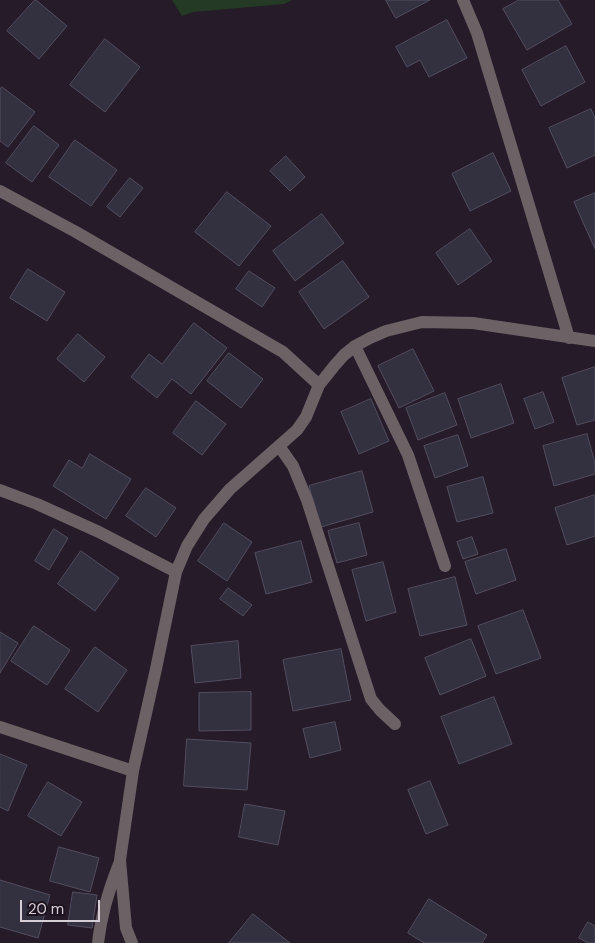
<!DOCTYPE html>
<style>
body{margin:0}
#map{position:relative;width:595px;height:943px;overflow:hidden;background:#261b28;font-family:"DM Sans",sans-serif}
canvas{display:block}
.scale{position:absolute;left:20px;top:900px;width:80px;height:22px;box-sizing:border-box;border:2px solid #d6ced7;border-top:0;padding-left:6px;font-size:15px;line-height:18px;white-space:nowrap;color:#d6ced7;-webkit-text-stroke:4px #1d121f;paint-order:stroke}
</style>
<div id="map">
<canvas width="595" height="943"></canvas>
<div class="scale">20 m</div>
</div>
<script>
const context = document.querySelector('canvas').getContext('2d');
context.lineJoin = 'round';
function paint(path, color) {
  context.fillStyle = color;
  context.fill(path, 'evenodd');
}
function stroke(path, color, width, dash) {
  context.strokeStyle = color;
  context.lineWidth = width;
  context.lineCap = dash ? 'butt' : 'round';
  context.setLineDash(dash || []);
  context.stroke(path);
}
const green = new Path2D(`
 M 172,0 L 292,0 L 284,4 L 193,12 L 182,16 Z`);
const building = new Path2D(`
 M 35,0 L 36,0 L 67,26 L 39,59 L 7,31 Z
 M 386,0 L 430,0 L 396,18 Z
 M 519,0 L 558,0 L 572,24 L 527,50 L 503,9 Z
 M 447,20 L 467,58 L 429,77 L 420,60 L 407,67 L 396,47 Z
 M 105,39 L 140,67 L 105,112 L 70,85 Z
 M 566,46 L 585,82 L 541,106 L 522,70 Z
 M 2,87 L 35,112 L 8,147 L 0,141 L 0,90 Z
 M 591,109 L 595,118 L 595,155 L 567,168 L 549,128 Z
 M 34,126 L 59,145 L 32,182 L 6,163 Z
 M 75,140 L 117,170 L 91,206 L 49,177 Z
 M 493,153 L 511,191 L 470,211 L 452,174 Z
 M 286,156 L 305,177 L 290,191 L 270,171 Z
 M 130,178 L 143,188 L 120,217 L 107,207 Z
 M 227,192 L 271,226 L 239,266 L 195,232 Z
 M 595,193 L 595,249 L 574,202 Z
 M 322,214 L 344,243 L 295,281 L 273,251 Z
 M 470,229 L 492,261 L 458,285 L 436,253 Z
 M 343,261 L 369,297 L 324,329 L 299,292 Z
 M 28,269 L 65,292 L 47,321 L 10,298 Z
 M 249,271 L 275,288 L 262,307 L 236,289 Z
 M 194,323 L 227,348 L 191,394 L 172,379 L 157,398 L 131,377 L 149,354 L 162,364 Z
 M 78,334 L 105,357 L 84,382 L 57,359 Z
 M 413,349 L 434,391 L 399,408 L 378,366 Z
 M 229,353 L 263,379 L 241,408 L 207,381 Z
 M 595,367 L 595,420 L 577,425 L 562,378 Z
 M 501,384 L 514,423 L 471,438 L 458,399 Z
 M 543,392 L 554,422 L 535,429 L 524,399 Z
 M 445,393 L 457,425 L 418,440 L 406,408 Z
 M 371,399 L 389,441 L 359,454 L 341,412 Z
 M 196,401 L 226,424 L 202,455 L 173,433 Z
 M 587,434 L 595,463 L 595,474 L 554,486 L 543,446 Z
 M 458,435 L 468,466 L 435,478 L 424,446 Z
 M 90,454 L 131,479 L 106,519 L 53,486 L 69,460 L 82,468 Z
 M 362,471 L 373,512 L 321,527 L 309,486 Z
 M 483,477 L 493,513 L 457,522 L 447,487 Z
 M 146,488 L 176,508 L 156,537 L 126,516 Z
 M 595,495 L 595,536 L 567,545 L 555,508 Z
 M 224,523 L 252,542 L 227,581 L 198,561 Z
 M 359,523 L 367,555 L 337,563 L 328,531 Z
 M 54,529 L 68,538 L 49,570 L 35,561 Z
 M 472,537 L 478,554 L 463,559 L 457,542 Z
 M 301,541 L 312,582 L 266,594 L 255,553 Z
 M 506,549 L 516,580 L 476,594 L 465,562 Z
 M 81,551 L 119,578 L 95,611 L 58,584 Z
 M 383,562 L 396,612 L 366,621 L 352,570 Z
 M 455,577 L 467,625 L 420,636 L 408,589 Z
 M 228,588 L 252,605 L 243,616 L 220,599 Z
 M 523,610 L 541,658 L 496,674 L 478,626 Z
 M 34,626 L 70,650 L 47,685 L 11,661 Z
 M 0,632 L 18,643 L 0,673 Z
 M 471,639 L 486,676 L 440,695 L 425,658 Z
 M 238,641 L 241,678 L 195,683 L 191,646 Z
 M 95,647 L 127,670 L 98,712 L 65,689 Z
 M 341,649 L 351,700 L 293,711 L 283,660 Z
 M 251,692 L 251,730 L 199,731 L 199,693 Z
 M 494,697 L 512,744 L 459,764 L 441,717 Z
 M 335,722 L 341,750 L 310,758 L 303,729 Z
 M 187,739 L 251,743 L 247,790 L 184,786 Z
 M 0,754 L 27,765 L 8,811 L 0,807 Z
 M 430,781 L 448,825 L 426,834 L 408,790 Z
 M 48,782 L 82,802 L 61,836 L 28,816 Z
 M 245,804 L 285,811 L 278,845 L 239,837 Z
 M 59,847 L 99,858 L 90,892 L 50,881 Z
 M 0,880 L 50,895 L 38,938 L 0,927 Z
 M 73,892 L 97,895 L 92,928 L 68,925 Z
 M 429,899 L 487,935 L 482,943 L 424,943 L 408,933 Z
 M 253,914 L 290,943 L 229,943 Z
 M 588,922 L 595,926 L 595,943 L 588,943 L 579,938 Z`);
const minor = new Path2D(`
 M 463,0 L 477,33 L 569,338
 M 0,191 L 76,232 L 283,352 L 319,385
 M 355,346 L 408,455 L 445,566
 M 279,446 L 293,466 L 307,500 L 371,699 L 380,710 L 395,724
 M 0,490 L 37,504 L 99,532 L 176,572
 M 0,727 L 133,771 L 156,669 L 176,572 L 187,546 L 204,519 L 230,489 L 297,430 L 306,417 L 319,385 L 335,365 L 344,355 L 355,346 L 370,338 L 386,331 L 422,322 L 473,323 L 595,341
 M 98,943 C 101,916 109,889 119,864
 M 132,943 L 126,928 L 120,860 L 133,771`);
paint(green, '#243a25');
paint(building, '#333040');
stroke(building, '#524e60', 1);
stroke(minor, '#6c6266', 12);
</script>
